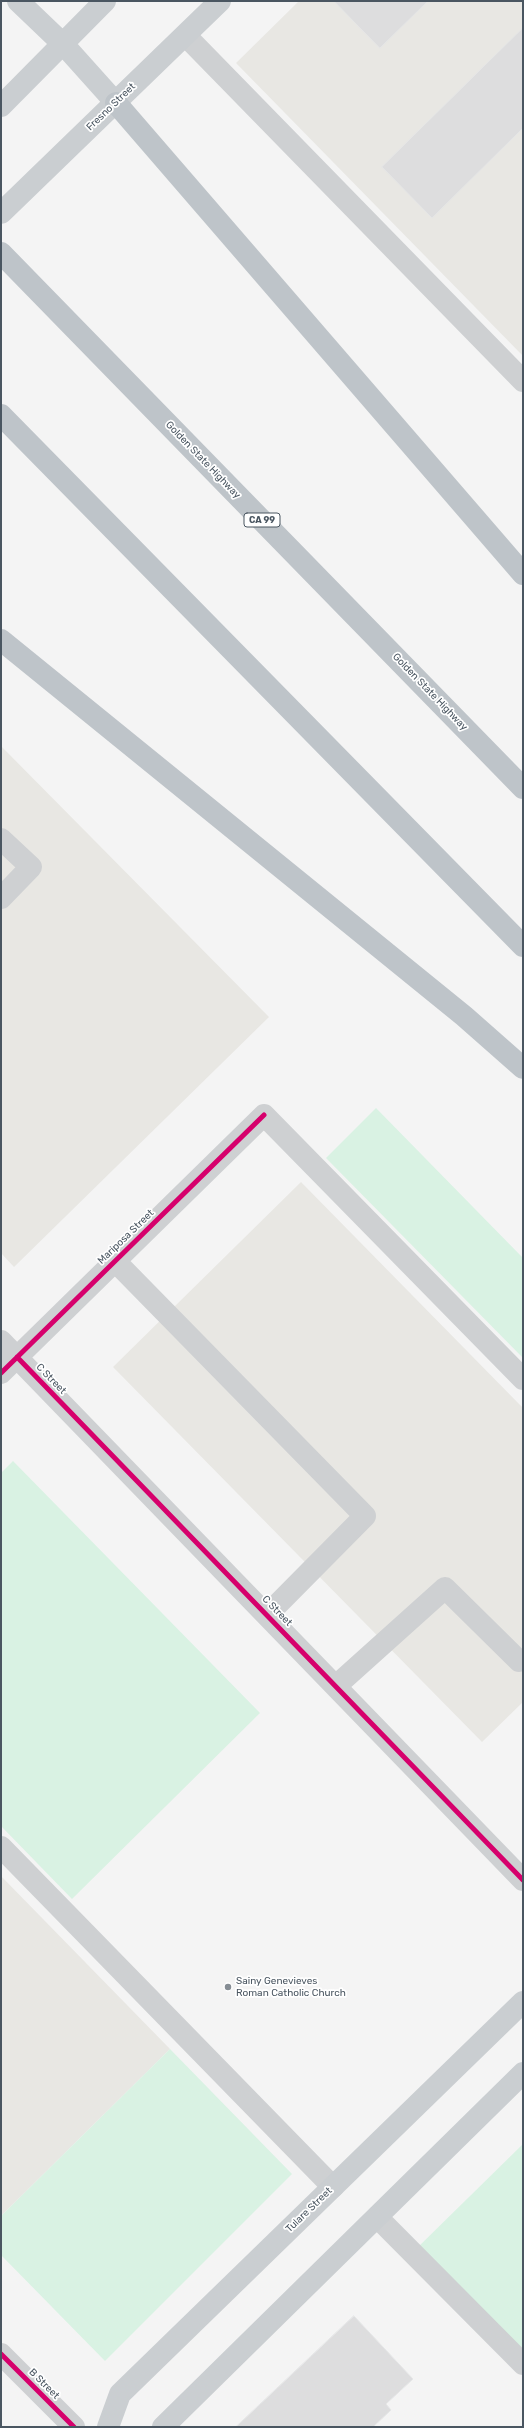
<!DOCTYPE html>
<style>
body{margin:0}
#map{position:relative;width:524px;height:2428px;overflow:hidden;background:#f4f4f4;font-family:Rubik,sans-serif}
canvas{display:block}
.frame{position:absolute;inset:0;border:2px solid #4a5661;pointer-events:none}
</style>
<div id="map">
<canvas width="524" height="2428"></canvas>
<div class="frame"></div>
</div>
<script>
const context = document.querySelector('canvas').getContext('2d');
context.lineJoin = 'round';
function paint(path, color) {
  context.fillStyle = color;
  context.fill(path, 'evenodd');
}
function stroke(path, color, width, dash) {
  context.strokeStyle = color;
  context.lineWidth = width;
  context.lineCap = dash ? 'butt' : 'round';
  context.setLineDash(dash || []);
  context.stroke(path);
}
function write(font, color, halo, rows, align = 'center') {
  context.font = font + ' Rubik,sans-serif';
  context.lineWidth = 3.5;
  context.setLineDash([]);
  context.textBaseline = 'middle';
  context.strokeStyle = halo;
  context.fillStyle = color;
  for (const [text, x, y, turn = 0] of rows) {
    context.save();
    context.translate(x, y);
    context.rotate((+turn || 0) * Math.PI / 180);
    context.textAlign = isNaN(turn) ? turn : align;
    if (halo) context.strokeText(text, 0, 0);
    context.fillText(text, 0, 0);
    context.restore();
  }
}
const commercial = new Path2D(`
 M 299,1 L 523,1 L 523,356 L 236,63 Z
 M 1,746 L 269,1017 L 14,1267 L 1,1253 Z
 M 301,1182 L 523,1408 L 523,1702 L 482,1742 L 113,1367 Z
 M 1,1876 L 170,2049 L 1,2216 Z`);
const green = new Path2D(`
 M 376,1108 L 523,1258 L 523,1358 L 326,1158 Z
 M 13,1461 L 260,1713 L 72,1899 L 1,1826 L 1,1473 Z
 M 170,2049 L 292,2174 L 105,2361 L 1,2255 L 1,2216 Z
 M 523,2144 L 523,2360 L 415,2250 Z`);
const building = new Path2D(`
 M 334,1 L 428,1 L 380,48 Z
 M 523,28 L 523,128 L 432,218 L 382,167 Z
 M 354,2316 L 413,2379 L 386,2404 L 391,2410 L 373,2427 L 236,2427 Z`);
const minor = new Path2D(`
 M 186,36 L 523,381
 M 1,839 L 31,867 L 1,898
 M 115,1261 L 365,1516 L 268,1614
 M 1,1341 L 523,1880
 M 1,1373 L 264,1115 L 523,1379
 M 337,1685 L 445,1588 L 519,1661
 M 1,1847 L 333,2187
 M 377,2217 L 523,2364
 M 1,2354 L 74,2427`);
const major = new Path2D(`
 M 18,1 L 64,45 L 116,103
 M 1,106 L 105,1
 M 1,213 L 220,1
 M 108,2427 L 120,2394 L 523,2002
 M 163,2427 L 523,2073`);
const highway = new Path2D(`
 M 116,103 L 523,574
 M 1,253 L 523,788
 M 1,415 L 523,946
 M 1,640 L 464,1016 L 523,1068`);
const cycleway = new Path2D(`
 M 17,1357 L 523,1880
 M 1,1373 L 264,1115
 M 1,2354 L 74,2427`);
const markers = [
 [228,1987,4,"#868d94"]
];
const shields = [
 [262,520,36]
];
const shieldNames = [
 ["CA 99",262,520]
];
const streetNames = [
 ["Fresno Street",111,107,-44],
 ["Golden State Highway",203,460,46],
 ["Golden State Highway",430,692,46],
 ["Mariposa Street",126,1237,-44],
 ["C Street",51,1379,46],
 ["C Street",277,1611,46],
 ["Tulare Street",309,2210,-44],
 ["B Street",44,2384,45]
];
const poiNames = [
 ["Sainy Genevieves",236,1981],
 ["Roman Catholic Church",236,1993]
];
paint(commercial, '#e8e7e3');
paint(green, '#d9f2e3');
paint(building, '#ddddde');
stroke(building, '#e5e6e7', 1);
stroke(minor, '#ced0d2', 22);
stroke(major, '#caced1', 22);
stroke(highway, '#bec4c9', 22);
stroke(cycleway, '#d6006c', 5);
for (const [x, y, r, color] of markers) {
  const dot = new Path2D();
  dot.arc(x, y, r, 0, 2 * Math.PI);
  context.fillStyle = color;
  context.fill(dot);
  stroke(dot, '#fff', 1.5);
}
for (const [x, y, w] of shields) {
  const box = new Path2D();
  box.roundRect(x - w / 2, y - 7, w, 14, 3);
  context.fillStyle = '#fff';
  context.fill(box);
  stroke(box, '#4a5661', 1);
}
write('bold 9px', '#4a5661', null, shieldNames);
write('10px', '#4a5661', '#fff', streetNames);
write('10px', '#4a5661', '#fff', poiNames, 'left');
</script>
